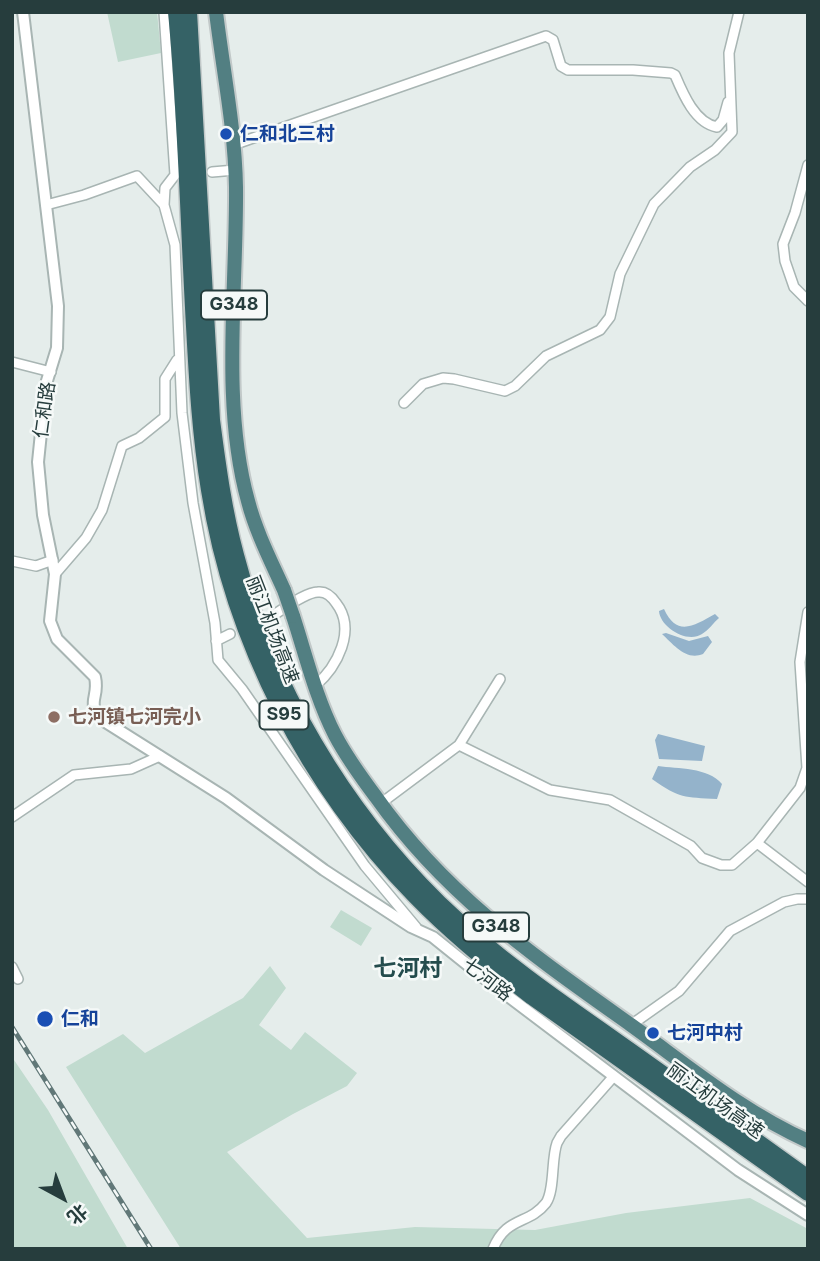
<!DOCTYPE html>
<meta charset="utf-8">
<style>
body{margin:0}
#map{position:relative;width:820px;height:1261px;overflow:hidden;background:#e5edeb;font-family:Inter,"Noto Sans SC",sans-serif}
canvas{display:block}
.frame{position:absolute;inset:0;border:14px solid #263d3d;pointer-events:none}
.north{position:absolute;left:28px;top:1163px;width:70px;height:70px;-webkit-text-stroke:5px #f5f9f8;paint-order:stroke;rotate:139deg;font-size:19px;font-weight:700;line-height:28px;text-align:center;color:#263d3d}
.north::after{content:'';display:block;margin:auto;width:24px;height:32px;background:#263d3d;clip-path:polygon(50% 0,100% 100%,50% 72%,0 100%)}
</style>
<div id="map">
<canvas width="820" height="1261"></canvas>
<div class="frame"></div>
<div class="north">北</div>
</div>
<script>
const context = document.querySelector('canvas').getContext('2d');
context.lineJoin = 'round';
function paint(path, color) {
  context.fillStyle = color;
  context.fill(path, 'evenodd');
}
function stroke(path, color, width, dash) {
  context.strokeStyle = color;
  context.lineWidth = width;
  context.lineCap = dash ? 'butt' : 'round';
  context.setLineDash(dash || []);
  context.stroke(path);
}
function write(font, color, halo, rows, align = 'center') {
  context.font = font + ' Inter,"Noto Sans SC",sans-serif';
  context.lineWidth = 5;
  context.setLineDash([]);
  context.textBaseline = 'middle';
  context.strokeStyle = halo;
  context.fillStyle = color;
  for (const [text, x, y, turn = 0] of rows) {
    context.save();
    context.translate(x, y);
    context.rotate((+turn || 0) * Math.PI / 180);
    context.textAlign = isNaN(turn) ? turn : align;
    if (halo) context.strokeText(text, 0, 0);
    context.fillText(text, 0, 0);
    context.restore();
  }
}
const green = new Path2D(`
 M 107,12 L 157,12 L 161,53 L 118,62 Z
 M 341,910 L 372,928 L 361,946 L 330,927 Z
 M 270,966 L 286,988 L 259,1025 L 291,1050 L 305,1032 L 357,1073 L 347,1086 L 293,1114 L 227,1152 L 307,1238 L 415,1227 L 535,1230 L 626,1213 L 750,1198 L 808,1229 L 808,1249 L 181,1249 L 66,1067 L 123,1034 L 145,1053 L 243,998 Z
 M 12,1057 L 48,1110 L 128,1249 L 12,1249 Z`);
const water = new Path2D(`
 M 664,609 C 677,638 695,625 715,614 L 719,618 C 713,623 709,630 702,634 C 687,644 660,627 659,611 Z
 M 666,633 L 689,641 L 708,636 L 712,642 L 703,654 C 686,661 674,645 662,634 Z
 M 658,734 L 705,746 L 702,761 L 659,759 L 655,740 Z
 M 658,766 C 678,769 708,767 722,784 L 717,799 C 684,797 680,799 652,779 Z`);
const minor = new Path2D(`
 M 164,12 L 175,175 L 165,188 L 164,205 L 175,245 L 182,413 L 193,503 L 215,623 L 218,660 L 242,689 L 365,866 L 416,927
 M 233,145 L 546,36 L 553,40 L 561,66 L 568,70 L 633,70 L 671,73 L 675,75 C 683,94 695,123 717,127 L 723,120 L 728,102
 M 808,165 L 795,213 L 783,244 L 785,261 L 794,287 L 808,301
 M 212,172 L 235,170
 M 46,205 L 84,195 L 137,176 L 164,205
 M 12,362 L 51,372
 M 404,403 L 423,384 L 443,378 L 454,379 L 505,391 L 515,386 L 546,356 L 600,330 L 610,317 L 620,274 L 654,204 L 690,167 L 715,150 L 732,132 L 729,53 L 739,12
 M 12,561 L 36,566 L 53,560
 M 55,574 L 86,538 L 102,510 L 122,446 L 139,438 L 165,417 L 165,379 L 177,360
 M 269,618 C 281,611 305,592 318,592 C 326,591 332,597 336,603 C 357,630 337,667 315,686
 M 216,641 L 230,634
 M 459,745 L 550,790 L 610,800 L 691,846 L 702,858 L 721,865 L 732,865 L 757,843 L 800,788 L 807,768 L 800,662 L 808,612
 M 380,804 L 459,745 L 500,679
 M 12,817 L 74,775 L 131,769 L 160,756
 M 757,843 L 808,882
 M 12,967 L 18,979
 M 631,1025 L 679,991 L 730,931 L 784,902 L 797,899 L 808,899
 M 493,1249 C 506,1216 529,1225 546,1203 C 555,1190 551,1159 557,1143 L 561,1136 L 614,1076`);
const tertiary = new Path2D(`
 M 23,12 L 58,306 L 57,348 L 46,384 L 38,462 L 43,515 L 55,574 L 50,621 L 57,639 L 95,677 C 100,699 84,702 104,721 L 226,798 L 324,870 L 411,927 L 433,937 L 484,978 L 738,1170 L 808,1215`);
const trunk = new Path2D(`
 M 216,12 C 223,70 235,129 236,187 C 237,288 221,404 248,501 C 256,532 271,561 284,590
 M 293,616 C 306,656 316,698 335,735 C 347,758 361,777 376,797 C 446,896 534,956 631,1025 C 688,1066 743,1112 808,1141`);
const motorway = new Path2D(`
 M 176,12 C 186,116 188,221 194,326 C 197,381 200,435 209,490 C 233,642 308,786 415,896 C 451,933 491,966 532,997 L 808,1193
 M 189,12 L 212,420 C 218,466 224,511 236,555 C 270,686 343,809 439,903 C 494,956 556,999 618,1042 C 682,1087 745,1133 808,1178`);
const rail = new Path2D(`
 M 12,1027 L 151,1249`);
const trunkBridge = new Path2D(`
 M 284,590 L 293,616`);
const markers = [
 [226,134,7,"#1a4fb4"],
 [54,717,7,"#8d6e63"],
 [45,1019,9,"#1a4fb4"],
 [653,1033,7,"#1a4fb4"]
];
const shields = [
 [234,305,66],
 [284,715,49],
 [496,927,66]
];
const shieldNames = [
 ["G348",234,305],
 ["S95",284,715],
 ["G348",496,927]
];
const transitNames = [
 ["仁和北三村",240,134],
 ["仁和",61,1019],
 ["七河中村",667,1033]
];
const streetNames = [
 ["仁和路",45,410,-82],
 ["丽江机场高速",272,630,69],
 ["七河路",487,980,38],
 ["丽江机场高速",715,1101,36]
];
const educationNames = [
 ["七河镇七河完小",68,717]
];
const quarterNames = [
 ["七河村",408,969]
];
paint(green, '#c1dbcf');
paint(water, '#94b3cb');
stroke(minor, '#a8b5b3', 12);
stroke(tertiary, '#a8b5b3', 14);
stroke(trunk, '#c2c9c9', 18);
stroke(motorway, '#c2c9c9', 19);
stroke(minor, '#fff', 9);
stroke(tertiary, '#fff', 10);
stroke(trunk, '#527f82', 14);
stroke(motorway, '#356266', 16);
stroke(rail, '#617878', 5);
stroke(rail, '#f5f9f8', 2.5, [8]);
stroke(trunkBridge, '#c2c9c9', 18, []);
stroke(trunkBridge, '#527f82', 14);
for (const [x, y, r, color] of markers) {
  const dot = new Path2D();
  dot.arc(x, y, r, 0, 2 * Math.PI);
  context.fillStyle = color;
  context.fill(dot);
  stroke(dot, '#f5f9f8', 2.5);
}
for (const [x, y, w] of shields) {
  const box = new Path2D();
  box.roundRect(x - w / 2, y - 14.5, w, 29, 5);
  context.fillStyle = '#f5f9f8';
  context.fill(box);
  stroke(box, '#263d3d', 2);
}
write('bold 18px', '#263d3d', null, shieldNames);
write('bold 19px', '#164399', '#f5f9f8', transitNames, 'left');
write('19px', '#263d3d', '#f5f9f8', streetNames);
write('bold 19px', '#785e54', '#f5f9f8', educationNames, 'left');
write('bold 23px', '#244c4d', '#f5f9f8', quarterNames);
</script>
